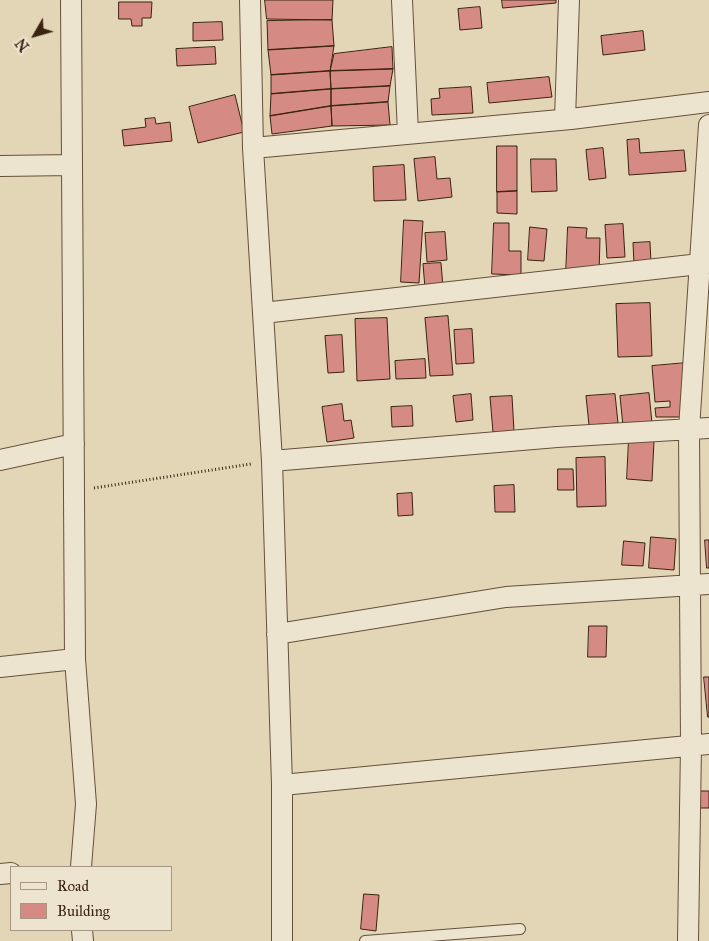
<!DOCTYPE html>
<style>
body{margin:0}
#map{position:relative;width:709px;height:941px;overflow:hidden;background:#e3d6b7;font-family:"IM FELL Great Primer",serif}
canvas{display:block}
.legend{position:absolute;left:10px;top:866px;width:162px;height:65px;box-sizing:border-box;background:#ede4d0;border:1px solid #a69784;margin:0;padding:6px 9px;list-style:none;font-size:15px;color:#3b2311}
.legend li{display:flex;align-items:center;gap:10px;height:25px}
.legend b{width:25px;border:1px solid #a69784}
.north{position:absolute;left:10px;top:10px;width:50px;height:50px;-webkit-text-stroke:4px #ede4d0;paint-order:stroke;rotate:232deg;font-size:14px;font-weight:700;line-height:20px;text-align:center;color:#3b2311}
.north::after{content:'';display:block;margin:auto;width:18px;height:22px;background:#3b2311;clip-path:polygon(50% 0,100% 100%,50% 72%,0 100%)}
</style>
<div id="map">
<canvas width="709" height="941"></canvas>
<ul class="legend">
<li><b style="height:6px;background:#ede4d0"></b>Road</li>
<li><b style="height:14px;background:#d58a83"></b>Building</li>
</ul>
<div class="north">N</div>
</div>
<script>
const context = document.querySelector('canvas').getContext('2d');
context.lineJoin = 'round';
function paint(path, color) {
  context.fillStyle = color;
  context.fill(path, 'evenodd');
}
function stroke(path, color, width, dash) {
  context.strokeStyle = color;
  context.lineWidth = width;
  context.lineCap = dash ? 'butt' : 'round';
  context.setLineDash(dash || []);
  context.stroke(path);
}
const building = new Path2D(`
 M 265,0 L 333,0 L 332,20 L 267,19 Z
 M 502,0 L 556,0 L 556,3 L 503,8 Z
 M 119,2 L 152,2 L 151,18 L 142,18 L 142,26 L 132,26 L 131,19 L 119,19 Z
 M 480,7 L 482,28 L 460,30 L 458,9 Z
 M 332,20 L 334,46 L 268,50 L 267,21 Z
 M 222,22 L 223,40 L 193,41 L 193,23 Z
 M 643,31 L 645,50 L 603,55 L 601,36 Z
 M 334,46 L 330,71 L 271,75 L 268,50 Z
 M 215,47 L 216,64 L 177,66 L 176,49 Z
 M 392,47 L 393,69 L 330,71 L 334,54 Z
 M 393,69 L 390,86 L 331,89 L 330,71 Z
 M 330,71 L 331,89 L 271,94 L 271,75 Z
 M 549,77 L 552,97 L 489,103 L 487,83 Z
 M 390,86 L 388,102 L 331,106 L 331,89 Z
 M 471,87 L 473,113 L 432,115 L 431,99 L 440,98 L 439,89 Z
 M 331,89 L 331,106 L 270,116 L 271,94 Z
 M 235,95 L 244,132 L 198,143 L 189,107 Z
 M 388,102 L 390,125 L 332,126 L 331,106 Z
 M 331,106 L 332,126 L 272,134 L 270,116 Z
 M 155,118 L 156,124 L 170,122 L 172,141 L 124,146 L 122,130 L 146,127 L 145,119 Z
 M 639,139 L 640,153 L 684,150 L 686,171 L 629,175 L 627,140 Z
 M 497,146 L 517,146 L 517,191 L 497,192 Z
 M 603,148 L 606,178 L 589,180 L 586,150 Z
 M 435,157 L 437,179 L 450,178 L 452,197 L 418,201 L 414,159 Z
 M 531,159 L 556,159 L 557,191 L 532,192 Z
 M 404,165 L 406,200 L 374,201 L 373,167 Z
 M 517,191 L 517,214 L 497,213 L 497,192 Z
 M 404,220 L 423,221 L 419,283 L 401,282 Z
 M 494,223 L 509,223 L 509,251 L 521,251 L 521,275 L 492,274 Z
 M 623,224 L 625,257 L 607,258 L 605,225 Z
 M 530,227 L 547,229 L 544,261 L 528,260 Z
 M 568,227 L 587,228 L 586,238 L 600,238 L 599,275 L 566,274 Z
 M 445,232 L 447,260 L 427,262 L 425,233 Z
 M 650,242 L 651,263 L 634,264 L 633,243 Z
 M 441,263 L 443,287 L 425,288 L 423,264 Z
 M 650,303 L 652,356 L 618,357 L 616,304 Z
 M 448,316 L 453,375 L 430,376 L 425,318 Z
 M 387,318 L 390,379 L 357,381 L 355,319 Z
 M 472,329 L 474,363 L 456,364 L 454,330 Z
 M 342,335 L 344,372 L 328,373 L 325,336 Z
 M 425,359 L 426,378 L 396,379 L 395,361 Z
 M 686,363 L 683,417 L 656,417 L 655,408 L 670,407 L 670,401 L 655,402 L 652,366 Z
 M 649,393 L 652,423 L 623,426 L 620,396 Z
 M 471,394 L 473,420 L 456,422 L 453,396 Z
 M 615,394 L 618,423 L 589,425 L 586,396 Z
 M 512,396 L 514,431 L 493,432 L 490,397 Z
 M 342,404 L 344,421 L 351,420 L 354,438 L 327,442 L 322,407 Z
 M 412,406 L 413,426 L 392,427 L 391,407 Z
 M 629,439 L 654,441 L 652,481 L 627,479 Z
 M 605,457 L 606,506 L 577,507 L 576,458 Z
 M 558,469 L 573,469 L 574,490 L 558,490 Z
 M 514,485 L 515,512 L 495,512 L 494,486 Z
 M 412,493 L 413,515 L 398,516 L 397,494 Z
 M 651,537 L 676,539 L 674,570 L 649,568 Z
 M 705,540 L 709,540 L 709,568 L 707,568 Z
 M 624,541 L 645,543 L 643,566 L 622,565 Z
 M 589,626 L 607,626 L 606,657 L 588,657 Z
 M 704,677 L 709,677 L 709,717 L 708,717 Z
 M 701,791 L 709,791 L 709,808 L 700,808 Z
 M 364,894 L 379,895 L 376,931 L 361,929 Z`);
const path = new Path2D(`
 M 94,488 L 251,464`);
const service = new Path2D(`
 M 365,941 L 520,929`);
const minor = new Path2D(`
 M 71,0 L 75,659 L 86,804 L 81,867
 M 250,0 L 253,148 L 272,461 L 282,785 L 282,941
 M 402,0 L 408,133
 M 565,119 L 569,0
 M 253,148 L 571,119 L 709,102
 M 0,166 L 72,165
 M 263,313 L 709,263
 M 0,460 L 74,444
 M 272,461 L 557,437 L 709,428
 M 277,634 L 506,597 L 709,584
 M 0,667 L 75,659
 M 282,785 L 709,744
 M 0,874 L 11,873
 M 82,930 L 83,941
 M 688,941 L 691,745 L 689,429 L 709,125`);
paint(building, '#d58a83');
stroke(building, '#3b2311', 1);
stroke(service, '#65503a', 12);
stroke(minor, '#65503a', 22);
stroke(path, '#3b2311', 3, [1, 2.5]);
stroke(service, '#ede4d0', 10);
stroke(minor, '#ede4d0', 20);
</script>
